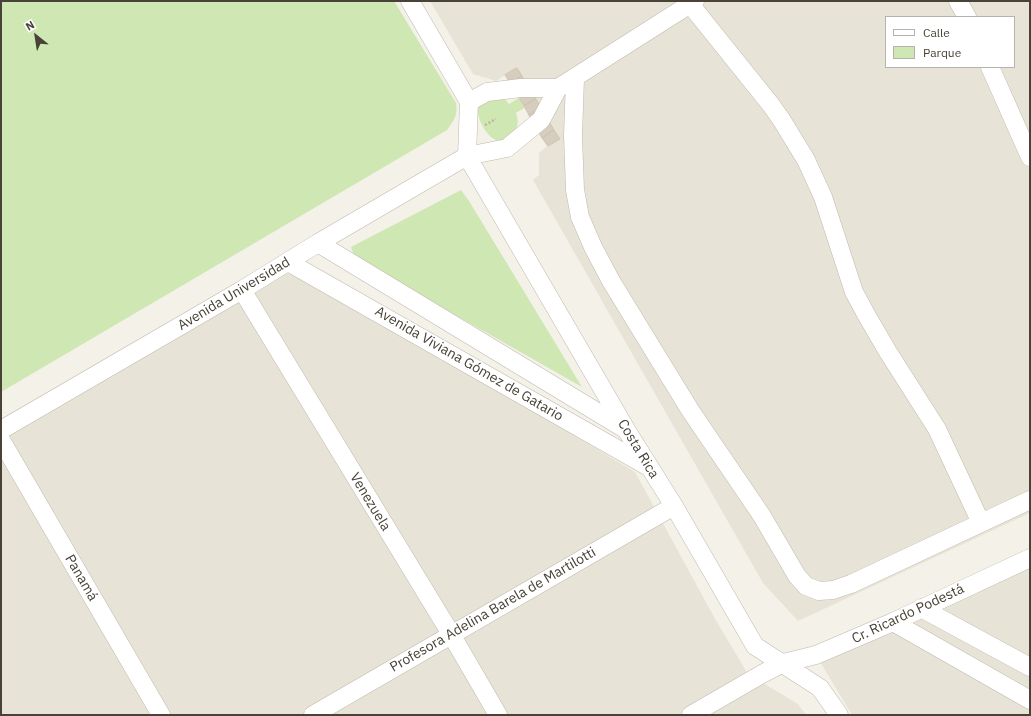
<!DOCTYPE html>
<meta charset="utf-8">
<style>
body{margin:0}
#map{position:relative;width:1031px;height:716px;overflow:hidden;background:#f4f1e9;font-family:"IBM Plex Sans",sans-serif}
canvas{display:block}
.frame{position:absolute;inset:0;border:2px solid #484237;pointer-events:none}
.legend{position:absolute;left:885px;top:16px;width:130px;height:52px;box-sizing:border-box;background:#fff;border:1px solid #b6b3af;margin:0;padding:5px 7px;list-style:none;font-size:12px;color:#484237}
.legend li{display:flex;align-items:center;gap:8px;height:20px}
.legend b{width:20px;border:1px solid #b6b3af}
.north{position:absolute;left:16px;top:16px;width:40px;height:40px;-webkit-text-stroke:3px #fff;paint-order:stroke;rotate:330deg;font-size:11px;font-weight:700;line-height:16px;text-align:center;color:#484237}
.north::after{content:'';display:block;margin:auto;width:14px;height:18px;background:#484237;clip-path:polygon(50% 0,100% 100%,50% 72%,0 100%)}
</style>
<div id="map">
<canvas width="1031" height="716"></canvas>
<div class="frame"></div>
<ul class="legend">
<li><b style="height:5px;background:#fff"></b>Calle</li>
<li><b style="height:11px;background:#cee7b3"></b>Parque</li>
</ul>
<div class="north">N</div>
</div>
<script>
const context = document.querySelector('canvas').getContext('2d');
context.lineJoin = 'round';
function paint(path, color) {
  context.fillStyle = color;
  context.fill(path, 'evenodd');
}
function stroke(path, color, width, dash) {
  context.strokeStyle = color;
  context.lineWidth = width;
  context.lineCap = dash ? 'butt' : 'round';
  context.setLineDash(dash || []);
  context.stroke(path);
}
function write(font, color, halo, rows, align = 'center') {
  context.font = font + ' "IBM Plex Sans",sans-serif';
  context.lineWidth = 3.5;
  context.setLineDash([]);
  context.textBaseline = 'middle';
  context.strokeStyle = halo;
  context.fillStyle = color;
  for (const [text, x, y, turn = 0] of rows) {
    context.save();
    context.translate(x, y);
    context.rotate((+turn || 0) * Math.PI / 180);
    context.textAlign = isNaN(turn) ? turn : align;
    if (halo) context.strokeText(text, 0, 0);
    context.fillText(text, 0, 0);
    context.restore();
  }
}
const residential = new Path2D(`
 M 430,1 L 1030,1 L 1030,513 L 798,621 L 763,583 L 533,180 L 539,175 L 539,153 L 547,146 L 505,75 L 496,81 L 473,74 ZM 886,17 L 1014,17 L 1014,67 L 886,67 Z
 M 282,272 L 317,281 L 635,472 L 714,617 L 748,674 L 798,704 L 806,715 L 1,715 L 1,439 Z
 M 1030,558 L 1030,715 L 852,715 L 816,655 Z`);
const green = new Path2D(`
 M 1,1 L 394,1 L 456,103 C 458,116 454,120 447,130 L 1,392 Z
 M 497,97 L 505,99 L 509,104 L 519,98 L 524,108 L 516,113 C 520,125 517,130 508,137 C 505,140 503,141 499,141 C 489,140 477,120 478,110 C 478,108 479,106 480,104 Z
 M 461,190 L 469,201 L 582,387 L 355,258 L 351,247 Z`);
const building = new Path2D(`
 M 517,68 L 522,76 L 510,83 L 505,75 Z
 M 522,76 L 536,99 L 524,106 L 510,83 Z
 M 536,99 L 541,108 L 529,115 L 524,106 Z
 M 541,108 L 554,130 L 542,138 L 529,115 Z
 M 554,130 L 560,139 L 548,146 L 542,138 Z`);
const path = new Path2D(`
 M 485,125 L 496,119`);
const minor = new Path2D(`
 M 410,1 L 469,102 L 467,156
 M 958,1 L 967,17
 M 690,4 L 771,105 L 781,119 L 806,160 L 823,197 L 854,292 L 867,316 L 888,352 L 937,429 L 981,523
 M 990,67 L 1030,157
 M 575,78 L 573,136 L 575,190 L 580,217 L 593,247 L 611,281 L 690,410 L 762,516 L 797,576 L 806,586 L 819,591 L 833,590 L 851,584 L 1030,500
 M 469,102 L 487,92 L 521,88 L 558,88
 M 467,156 L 627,431 L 674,506 L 755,646 L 820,688 L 839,715
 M 318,243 L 625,429
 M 288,262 L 647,466
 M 242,290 L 451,634 L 498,715
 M 1,430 L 242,290 L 318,243 L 467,156 L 507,148 L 541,120 L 558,88 L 695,1
 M 1,440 L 161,715
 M 921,608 L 1030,667
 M 893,622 L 1030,700
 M 313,715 L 674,506
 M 691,715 L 762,674 L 783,663 L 816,655 L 893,622 L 1030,558`);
const streetNames = [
 ["Avenida Universidad",234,294,-31],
 ["Avenida Viviana Gómez de Gatario",469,364,30],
 ["Costa Rica",638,449,59],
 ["Venezuela",370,502,59],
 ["Panamá",81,578,60],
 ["Profesora Adelina Barela de Martilotti",493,610,-30],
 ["Cr. Ricardo Podestá",908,614,-25]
];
paint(residential, '#e8e3d7');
paint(green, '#cee7b3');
paint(building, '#d6cdbf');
stroke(building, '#d0c5b2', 1);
stroke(minor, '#c0b9ac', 19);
stroke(path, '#c1b59d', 2.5, [2, 2]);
stroke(minor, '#fff', 18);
write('14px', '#484237', '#fff', streetNames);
</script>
